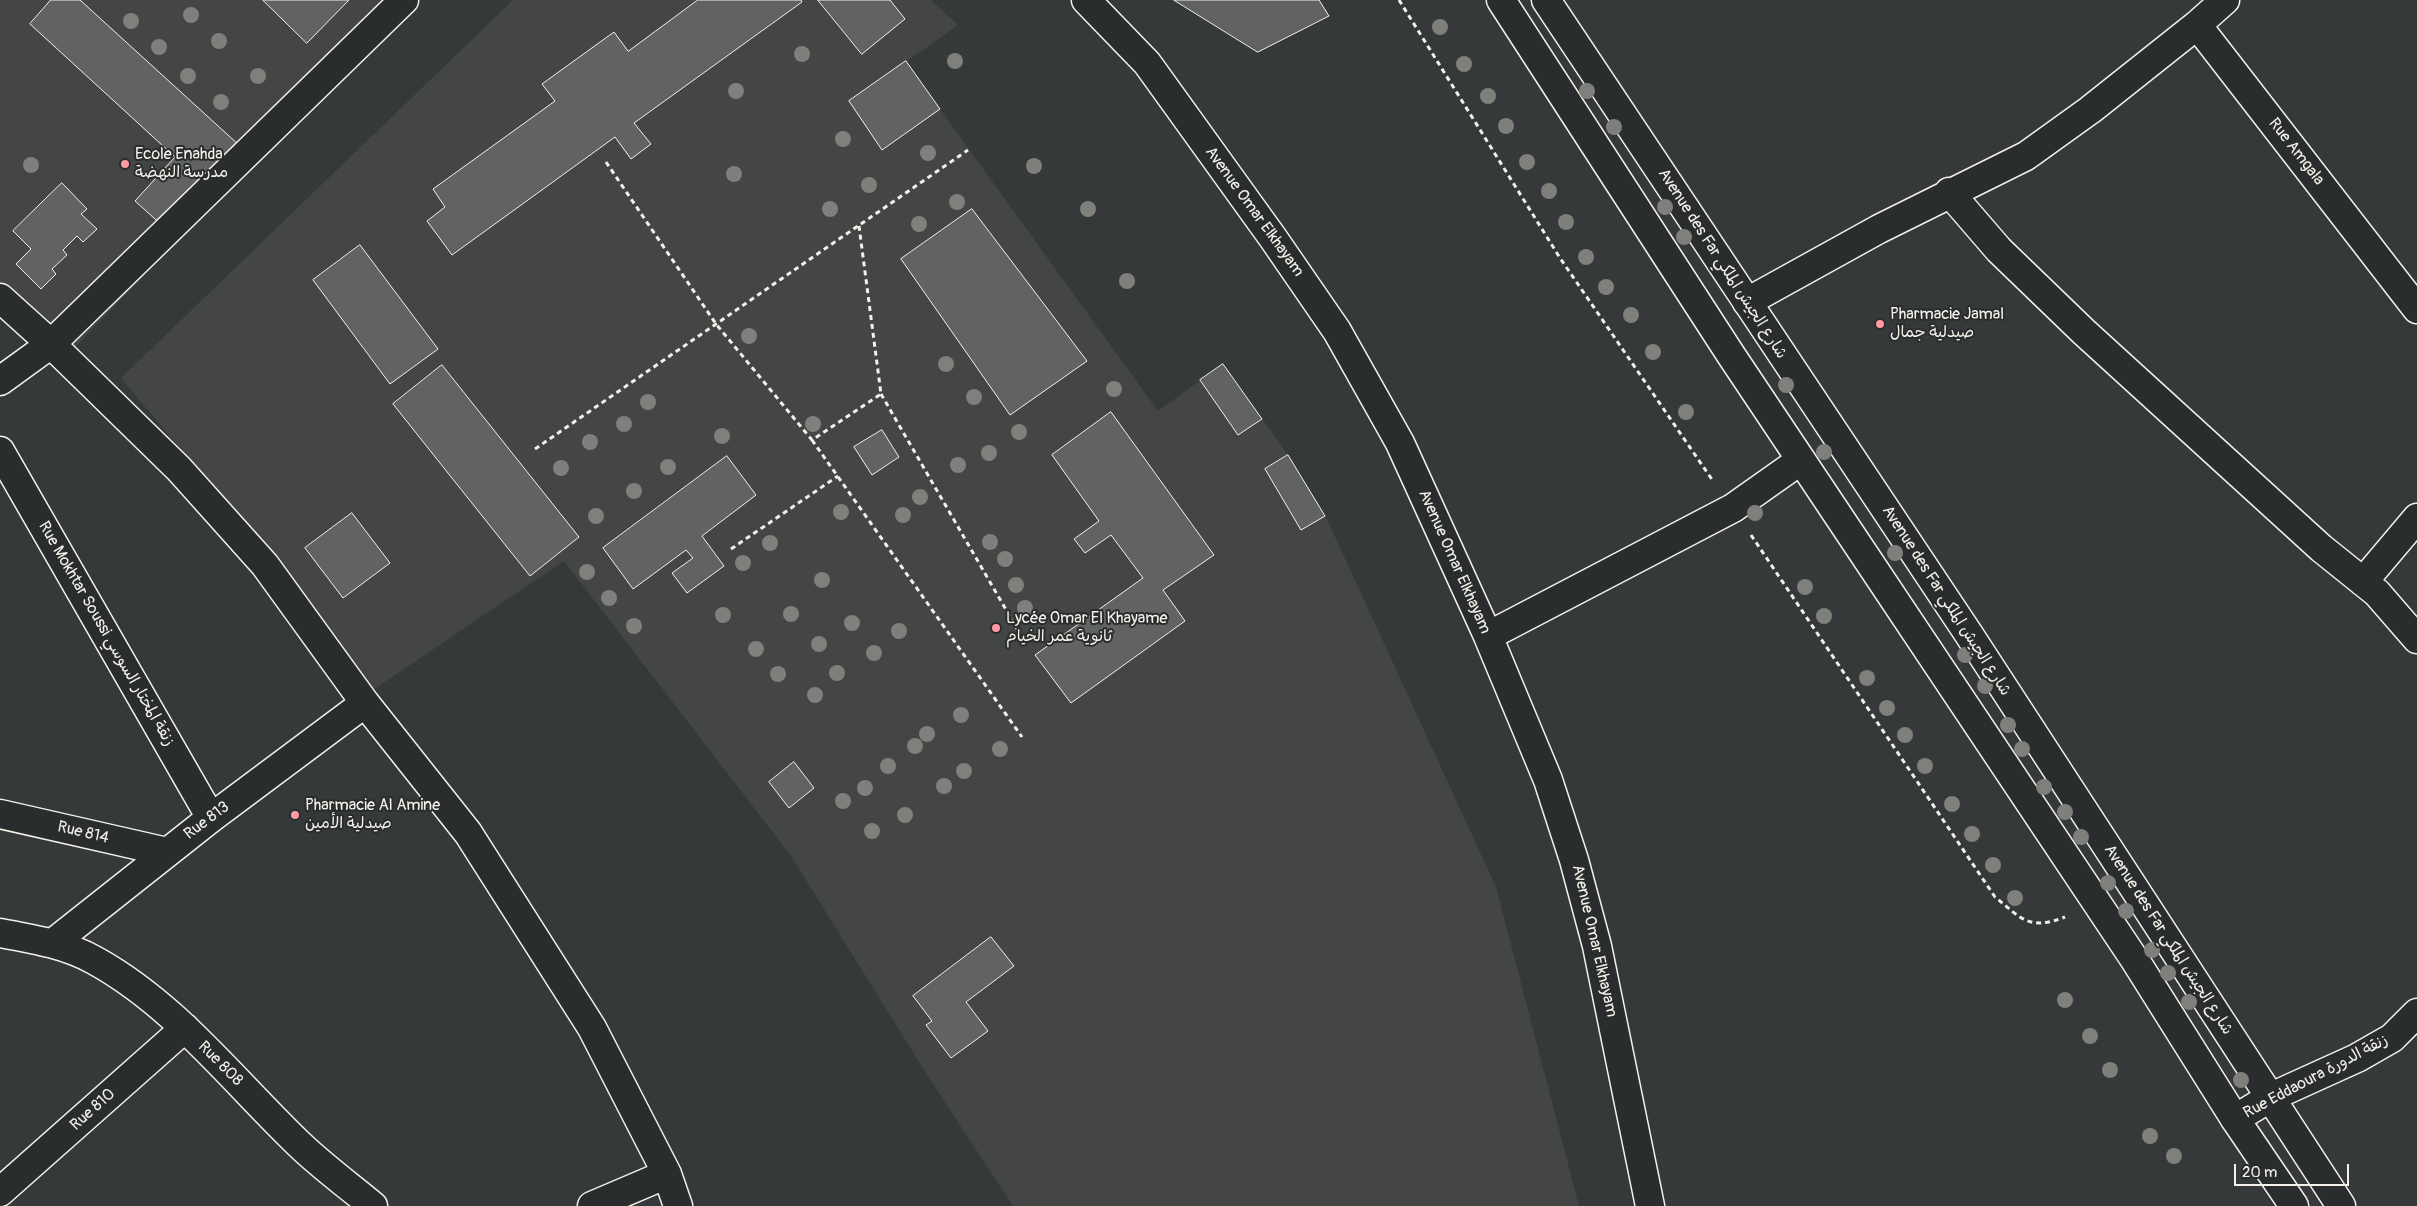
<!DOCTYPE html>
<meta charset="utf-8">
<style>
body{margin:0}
#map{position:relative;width:2417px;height:1206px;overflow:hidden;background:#363939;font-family:Pangolin,sans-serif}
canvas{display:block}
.scale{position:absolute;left:2234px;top:1164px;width:115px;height:22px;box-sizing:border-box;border:2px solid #f4f1e8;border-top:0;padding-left:6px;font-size:15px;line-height:18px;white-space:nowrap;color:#f4f1e8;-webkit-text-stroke:4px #2a2d2e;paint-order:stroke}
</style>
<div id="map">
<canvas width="2417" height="1206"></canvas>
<div class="scale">20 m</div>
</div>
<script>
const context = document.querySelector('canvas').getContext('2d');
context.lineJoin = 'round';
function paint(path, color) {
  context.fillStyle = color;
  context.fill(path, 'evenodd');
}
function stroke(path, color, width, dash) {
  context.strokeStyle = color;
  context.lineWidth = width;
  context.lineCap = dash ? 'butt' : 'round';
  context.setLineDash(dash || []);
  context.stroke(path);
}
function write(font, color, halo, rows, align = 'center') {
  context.font = font + ' Pangolin,"Playpen Sans Arabic",sans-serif';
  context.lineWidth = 4;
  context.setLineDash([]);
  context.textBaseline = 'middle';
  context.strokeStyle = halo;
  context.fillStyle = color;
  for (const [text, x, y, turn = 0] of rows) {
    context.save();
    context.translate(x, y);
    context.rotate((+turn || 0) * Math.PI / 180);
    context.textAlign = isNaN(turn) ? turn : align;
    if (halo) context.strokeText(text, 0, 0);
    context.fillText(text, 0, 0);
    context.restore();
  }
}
const built = new Path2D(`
 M 0,0 L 408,0 L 56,367 L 0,313 Z
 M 513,0 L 931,0 L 958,25 L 906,62 L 1158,411 L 1223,364 L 1288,455 L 1325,515 L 1496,887 L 1579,1206 L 1013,1206 L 929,1078 L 791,856 L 564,561 L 367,694 L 275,563 L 121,378 Z`);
const building = new Path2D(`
 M 51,0 L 80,0 L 240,146 L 165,228 L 135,201 L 175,157 L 30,24 Z
 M 263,0 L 349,0 L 307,43 Z
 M 698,0 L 801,0 L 802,2 L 634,123 L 651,144 L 631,159 L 615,137 L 452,255 L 427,221 L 445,207 L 433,189 L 555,101 L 542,84 L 614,32 L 628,51 Z
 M 818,0 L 890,0 L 905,19 L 862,54 Z
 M 1174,0 L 1319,0 L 1329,16 L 1258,52 Z
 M 906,61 L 940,109 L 882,150 L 849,101 Z
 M 62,183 L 87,209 L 81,214 L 97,229 L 83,242 L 77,236 L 63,250 L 67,255 L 52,269 L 56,274 L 41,289 L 16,264 L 31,249 L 13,231 Z
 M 972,209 L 1087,361 L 1010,415 L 901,259 Z
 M 360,245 L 438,349 L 390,384 L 313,280 Z
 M 1223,364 L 1262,419 L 1238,435 L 1200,380 Z
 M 442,365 L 579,537 L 530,576 L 393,404 Z
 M 1111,412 L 1214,555 L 1163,590 L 1185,621 L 1071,703 L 1035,655 L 1143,578 L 1111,535 L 1085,553 L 1074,539 L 1099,521 L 1052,455 Z
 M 882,430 L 899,457 L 872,475 L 854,447 Z
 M 1288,455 L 1325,516 L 1301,530 L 1265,469 Z
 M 727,456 L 756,495 L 702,536 L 724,566 L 687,593 L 672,573 L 693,558 L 686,550 L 633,589 L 603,548 Z
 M 352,513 L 390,563 L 343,598 L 305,548 Z
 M 794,762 L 814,788 L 789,808 L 769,782 Z
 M 991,937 L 1014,966 L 966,1002 L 988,1031 L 951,1058 L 926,1025 L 932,1021 L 913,996 Z`);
const path = new Path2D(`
 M 1399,0 L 1560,258 L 1713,481
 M 606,162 L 716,324 L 812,440 L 881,394 L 859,226
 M 881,394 L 1023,639
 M 812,440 L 1022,737
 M 535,449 L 968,150
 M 1751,535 L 1995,897 C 2022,919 2029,931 2065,917
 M 731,549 L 838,476`);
const street = new Path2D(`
 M 1086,0 L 1147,63 L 1273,238 L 1337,331 L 1400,443 L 1488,636 L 1548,780 L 1574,860 L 1597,946 L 1650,1206
 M 2225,0 L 2197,25 L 2417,309
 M 1949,192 L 1999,250 L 2084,332 L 2321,548 L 2377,593 L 2417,639
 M 0,298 L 51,344 L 179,469 L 265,565 L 365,703 L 468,833 L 592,1028 L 667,1174 L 678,1206
 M 1747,302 L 1879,229 L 2026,156 L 2090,110 L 2197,25
 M 0,381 L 51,344 L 404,0
 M 0,451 L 211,818
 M 2363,582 L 2417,518
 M 1488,636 L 1733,508 L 1801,460
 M 0,814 L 167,852
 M 0,933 C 33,939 65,944 94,960 C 176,1005 234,1082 300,1145 C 323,1167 349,1186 373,1206
 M 53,943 L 211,818 L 365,703
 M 2235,1119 L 2271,1097 L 2357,1058 L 2392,1038 L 2417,1013
 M 0,1192 L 185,1028
 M 592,1206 L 667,1174`);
const primary = new Path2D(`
 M 1501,0 L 1731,355 L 2135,960 L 2235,1119 L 2294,1206
 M 1546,0 L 1968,633 L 2341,1206`);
const trees = [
 [191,15],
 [131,21],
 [1440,27],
 [219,41],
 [159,47],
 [802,54],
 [955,61],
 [1464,64],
 [188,76],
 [258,76],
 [736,91],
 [1587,91],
 [1488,96],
 [221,102],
 [1506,126],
 [1614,127],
 [843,139],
 [928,153],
 [1527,162],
 [31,165],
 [1034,166],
 [734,174],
 [869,185],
 [1549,191],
 [957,202],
 [1665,207],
 [830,209],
 [1088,209],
 [1566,222],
 [919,224],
 [1684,237],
 [1586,257],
 [1127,281],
 [1606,287],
 [1631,315],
 [749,336],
 [1653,352],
 [946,364],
 [1786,385],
 [1114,389],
 [974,397],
 [648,402],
 [1686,412],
 [624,424],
 [813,424],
 [1019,432],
 [722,436],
 [590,442],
 [1824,452],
 [989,453],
 [958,465],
 [668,467],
 [561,468],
 [634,491],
 [920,497],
 [841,512],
 [1755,513],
 [903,515],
 [596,516],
 [990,542],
 [770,543],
 [1895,553],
 [1005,559],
 [743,563],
 [587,572],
 [822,580],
 [1016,585],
 [1805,587],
 [609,598],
 [1025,608],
 [791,614],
 [723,615],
 [1824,616],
 [852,623],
 [634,626],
 [899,631],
 [819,644],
 [756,649],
 [874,653],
 [1965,655],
 [837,673],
 [778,674],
 [1867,678],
 [1985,686],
 [815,695],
 [1887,708],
 [961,715],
 [2008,725],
 [927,734],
 [1905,735],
 [915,746],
 [1000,749],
 [2022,749],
 [888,766],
 [1925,766],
 [964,771],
 [944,786],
 [2044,787],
 [865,788],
 [843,801],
 [1952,804],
 [2065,812],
 [905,815],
 [872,831],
 [1972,834],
 [2081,837],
 [1993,865],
 [2108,883],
 [2015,898],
 [2126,911],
 [2152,950],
 [2168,973],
 [2065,1000],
 [2189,1002],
 [2090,1036],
 [2110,1070],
 [2241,1080],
 [2150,1136],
 [2174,1156]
];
const markers = [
 [125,164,5,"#ff9aa2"],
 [1880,324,5,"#ff9aa2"],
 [996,628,5,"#ff9aa2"],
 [295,815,5,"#ff9aa2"]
];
const streetNames = [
 ["Rue Amgala",2296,152,52],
 ["Avenue Omar Elkhayam",1254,212,54],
 ["Avenue des Far شارع الجيش الملكي",1722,264,57],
 ["Avenue Omar Elkhayam",1454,562,66],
 ["Avenue des Far شارع الجيش الملكي",1946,601,57],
 ["Rue Mokhtar Soussi زنقة المختار السوسي",106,634,60],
 ["Rue 813",207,821,-37],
 ["Rue 814",83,833,13],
 ["Avenue des Far شارع الجيش الملكي",2168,940,57],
 ["Avenue Omar Elkhayam",1594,941,77],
 ["Rue 808",220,1064,45],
 ["Rue Eddaoura زنقة الدورة",2316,1077,-28],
 ["Rue 810",93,1110,-42]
];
const poiNames = [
 ["Ecole Enahda",135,155],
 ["مدرسة النهضة",135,173],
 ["Pharmacie Jamal",1890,315],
 ["صيدلية جمال",1890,333],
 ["Lycée Omar El Khayame",1006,619],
 ["ثانوية عمر الخيام",1006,637],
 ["Pharmacie Al Amine",305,806],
 ["صيدلية الأمين",305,824]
];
paint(built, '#434645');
paint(building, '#616362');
stroke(building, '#f4f1e8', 1);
stroke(street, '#f4f1e8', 31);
stroke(primary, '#f4f1e8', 31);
stroke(path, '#f4f1e8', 3, [5, 4]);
stroke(street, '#2a2d2e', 28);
stroke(primary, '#2a2d2e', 28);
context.fillStyle = '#7f7f7c';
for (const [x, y] of trees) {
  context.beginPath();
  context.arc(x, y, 8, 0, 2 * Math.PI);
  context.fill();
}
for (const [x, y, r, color] of markers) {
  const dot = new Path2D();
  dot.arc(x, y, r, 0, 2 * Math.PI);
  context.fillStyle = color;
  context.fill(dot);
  stroke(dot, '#2a2d2e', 2);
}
write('16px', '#f4f1e8', '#2a2d2e', streetNames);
write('16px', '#f4f1e8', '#2a2d2e', poiNames, 'left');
</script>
